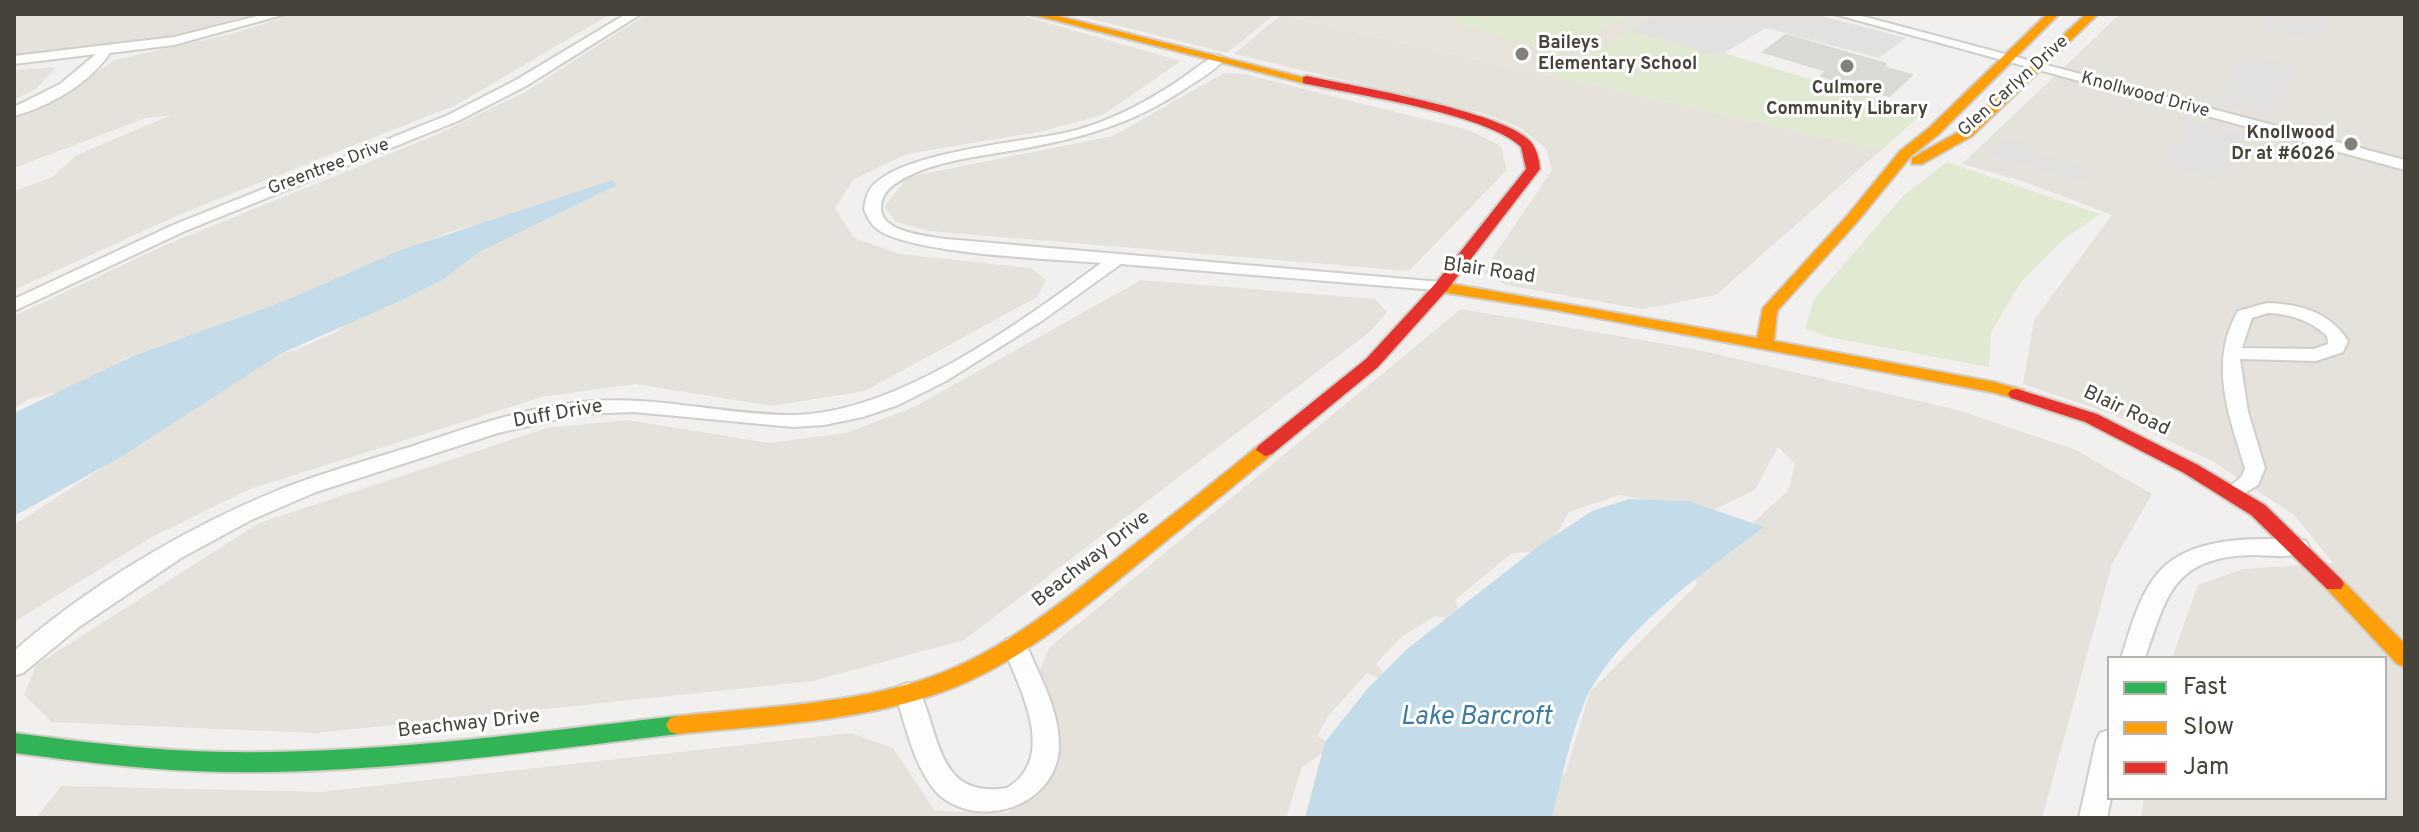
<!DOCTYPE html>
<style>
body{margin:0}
#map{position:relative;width:2419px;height:832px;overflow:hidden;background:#f2f0ee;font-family:Overpass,sans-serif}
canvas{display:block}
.frame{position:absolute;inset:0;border:16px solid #47423a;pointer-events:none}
.legend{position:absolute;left:2107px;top:656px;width:280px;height:144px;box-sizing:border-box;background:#fff;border:2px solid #b5b3b0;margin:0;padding:10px 14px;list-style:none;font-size:24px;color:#47423a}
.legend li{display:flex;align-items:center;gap:16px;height:40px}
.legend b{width:40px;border:2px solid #b5b3b0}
</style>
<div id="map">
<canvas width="2419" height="832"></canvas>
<div class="frame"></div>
<ul class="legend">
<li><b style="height:10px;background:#30b455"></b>Fast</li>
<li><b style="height:10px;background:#ff9f0a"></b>Slow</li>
<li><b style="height:10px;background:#e5322d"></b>Jam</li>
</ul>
</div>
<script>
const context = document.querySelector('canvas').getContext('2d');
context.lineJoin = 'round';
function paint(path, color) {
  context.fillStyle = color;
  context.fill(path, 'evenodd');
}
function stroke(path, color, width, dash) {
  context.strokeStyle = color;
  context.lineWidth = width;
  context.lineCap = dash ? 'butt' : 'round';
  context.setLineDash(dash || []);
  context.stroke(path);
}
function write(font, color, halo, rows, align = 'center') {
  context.font = font + ' Overpass,sans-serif';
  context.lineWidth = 6;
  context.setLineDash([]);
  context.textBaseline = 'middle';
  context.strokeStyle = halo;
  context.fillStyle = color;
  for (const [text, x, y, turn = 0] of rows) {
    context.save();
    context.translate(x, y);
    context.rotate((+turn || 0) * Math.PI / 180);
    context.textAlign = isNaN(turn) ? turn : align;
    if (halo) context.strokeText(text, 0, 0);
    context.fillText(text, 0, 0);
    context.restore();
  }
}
const residential = new Path2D(`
 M 14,14 L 255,14 L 166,37 L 14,55 Z
 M 294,14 L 611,14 L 456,105 L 183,213 L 14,290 L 14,191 L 51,178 L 77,155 L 171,115 L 146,118 L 14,168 L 14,118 L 57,100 L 114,60 L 231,34 Z
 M 647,14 L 1017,14 L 1181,61 L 1103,115 L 1043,131 L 907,154 L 854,179 L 835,208 L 854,238 L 900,254 L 1031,268 L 1046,280 L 1037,297 L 865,391 L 772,406 L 635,384 L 542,397 L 250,489 L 152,537 L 14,622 L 14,525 L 196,407 L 254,357 L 293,351 L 337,332 L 363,307 L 543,208 L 446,233 L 321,289 L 124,359 L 84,386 L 29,399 L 14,408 L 14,316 L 163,246 L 436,135 L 525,92 Z
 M 1072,14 L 1275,14 L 1227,53 Z
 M 2120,14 L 2405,14 L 2405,818 L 2141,818 L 2144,798 L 2385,798 L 2385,658 L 2172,658 L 2198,585 L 2243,569 L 2333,563 L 2294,515 L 2214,462 L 2112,414 L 2023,384 L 2034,320 L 2112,215 L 2022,181 L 1962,164 Z
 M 1281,15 L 1881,150 L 1716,295 L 1642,309 L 1506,285 L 1483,272 L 1552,170 L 1546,148 L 1519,127 L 1482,113 L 1234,54 Z
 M 56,67 L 36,89 L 14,100 L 14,70 Z
 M 1224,73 L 1243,74 L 1469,130 L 1501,146 L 1507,170 L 1409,271 L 929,231 L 896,222 L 884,207 L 908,177 L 1113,136 Z
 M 1141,280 L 1375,299 L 1387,312 L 1371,331 L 964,640 L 813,681 L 316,733 L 52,722 L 24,695 L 36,665 L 259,523 L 547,428 L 627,420 L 769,443 L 846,433 L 914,407 Z
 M 1461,309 L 1694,349 L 1958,410 L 2076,450 L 2152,494 L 2112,564 L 2042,818 L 1527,818 L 1525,813 L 1566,771 L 1590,692 L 1697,584 L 1683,558 L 1711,560 L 1788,491 L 1795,464 L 1778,447 L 1755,490 L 1691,521 L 1683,507 L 1621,495 L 1569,512 L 1548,551 L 1512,553 L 1455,600 L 1463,622 L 1435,616 L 1400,638 L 1376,664 L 1392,684 L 1367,673 L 1329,715 L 1317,736 L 1334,745 L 1302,767 L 1286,818 L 36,818 L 61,786 L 320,792 L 851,733 L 893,748 L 935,811 L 1008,813 L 1056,752 L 1034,684 L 1049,648 Z`);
const education = new Path2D(`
 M 1277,14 L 1658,14 L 1552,76 Z`);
const green = new Path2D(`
 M 1463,14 L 1629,14 L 1559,55 L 1450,21 Z
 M 1656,14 L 1764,14 L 1710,49 L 1923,113 L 1881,150 L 1552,76 Z
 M 1947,162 L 2100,214 L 2064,239 L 2021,282 L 1991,332 L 1989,367 L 1829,337 L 1805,328 L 1814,299 L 1903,196 Z`);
const parking = new Path2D(`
 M 1658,14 L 1814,14 L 1906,38 L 1879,58 L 1766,28 L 1719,56 L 1630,31 Z
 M 2275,14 L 2333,14 L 2314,40 L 2265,30 Z
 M 2248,55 L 2299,67 L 2266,116 L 2212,102 Z
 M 2192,120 L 2246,135 L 2218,180 L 2161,164 Z
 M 2007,137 L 2037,146 L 2033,151 L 2094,169 L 2083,182 L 1991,155 Z`);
const water = new Path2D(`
 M 612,180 L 617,185 L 481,251 L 442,280 L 402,300 L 280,354 L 121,457 L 14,516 L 14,413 L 133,356 L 287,300 L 401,250 Z
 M 1629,499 L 1688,501 L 1764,527 C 1707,569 1610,638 1583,706 C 1569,741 1561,781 1552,818 L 1305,818 L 1325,742 L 1368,688 L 1407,649 L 1536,548 L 1592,511 Z`);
const building = new Path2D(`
 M 1786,35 L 1886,64 L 1883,67 L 1912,75 L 1889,96 L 1821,76 L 1827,71 L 1763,52 Z`);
const street = new Path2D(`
 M 265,14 L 286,14 L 174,45 L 110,53 C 89,84 50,106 14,116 L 14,107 L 60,84 L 96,54 L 14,64 L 14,56 L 174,37 Z
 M 626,14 L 641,14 L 526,86 L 458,121 L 185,231 L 14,311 L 14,299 L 173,225 L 448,115 L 516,80 Z
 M 1834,14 L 1854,14 L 2405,160 L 2405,170 Z
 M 1218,55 L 1225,59 C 1214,71 1199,80 1186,88 C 1129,127 1070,141 1003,152 C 969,158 927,163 898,182 C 888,188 882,195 881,206 C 879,233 928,236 946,239 L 1441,282 L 1447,283 L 1450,287 L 1447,291 L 1121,264 L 1043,320 L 946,381 L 898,405 L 863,417 L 824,425 L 793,427 L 634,412 L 580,414 L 498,433 L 316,492 L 251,520 L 181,558 L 79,627 L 23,673 L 14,676 L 14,651 C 91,584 187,527 281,489 C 322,473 365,461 407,448 C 464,429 522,408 582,402 C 653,394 722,415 792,415 C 896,414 1020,323 1101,263 C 1055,259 909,254 877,229 C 871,224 867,217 864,209 C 865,204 866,196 869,191 C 890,154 1019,142 1060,134 C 1100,126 1138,107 1172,85 C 1187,76 1202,61 1218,55 Z
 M 2267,303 C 2300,304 2330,312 2348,341 L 2343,352 L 2316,361 L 2240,359 L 2248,412 L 2265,468 L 2258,485 L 2233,500 L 2225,498 L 2222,493 L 2242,476 L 2245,468 C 2229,416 2208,362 2238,311 ZM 2268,313 C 2290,314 2310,320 2327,336 L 2328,344 L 2314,349 L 2242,348 L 2252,318 Z
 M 2298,539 L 2306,541 L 2309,547 L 2306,553 C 2288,558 2268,555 2250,555 C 2173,558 2167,595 2145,658 L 2121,658 C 2130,631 2137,601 2154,578 C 2185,535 2250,539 2298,539 Z
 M 1015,637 L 1024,639 L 1027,646 C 1040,677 1059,710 1059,745 C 1059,805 980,832 938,794 C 914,768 906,726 895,693 L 899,686 L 908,683 L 917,686 C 941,733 935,799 1007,788 C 1059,757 1019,688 1003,646 L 1006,639 Z
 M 2109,730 L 2111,798 L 2107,818 L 2079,818 L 2096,741 L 2100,733 Z`);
const fast = new Path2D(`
 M 678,716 L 686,718 L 690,725 L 686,732 L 678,734 C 528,752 377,774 225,772 C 154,771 84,762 14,753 L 14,733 C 84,742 154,751 225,752 C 377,754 528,733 678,716 Z`);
const slow = new Path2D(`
 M 1030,14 L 1050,14 L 1313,80 L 1307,84 Z
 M 2047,14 L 2059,14 L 1939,134 L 1910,157 L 1857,222 L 1777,311 L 1774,341 L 1994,382 L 2023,390 L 2026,394 L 2023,398 L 2017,399 L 1991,392 L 1555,310 L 1441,292 L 1433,287 L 1441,282 L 1757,338 L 1763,308 L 1847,216 L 1900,151 L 1929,128 Z
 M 2086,14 L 2098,14 L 1972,136 L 1922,164 L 1912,164 L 1912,158 L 1962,130 Z
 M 1265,444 L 1274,450 L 1272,454 C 1228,491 1184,526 1140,562 C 1079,612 1017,665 942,692 C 858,722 766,725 678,734 L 670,732 L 666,725 L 670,718 L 678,716 C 761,707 851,705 931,677 C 1004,651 1065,600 1125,552 C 1170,517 1214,482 1258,446 Z
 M 2334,576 L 2341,579 L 2405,644 L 2405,667 L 2397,664 L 2327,589 L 2324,584 L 2327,579 Z`);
const jam = new Path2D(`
 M 1307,76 C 1352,86 1502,111 1530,141 C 1537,149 1539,158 1540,169 L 1447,290 L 1378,367 L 1272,454 L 1265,456 L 1256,450 L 1258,446 L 1366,359 L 1435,284 L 1526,169 L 1521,147 C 1486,113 1354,95 1303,83 L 1303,77 Z
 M 2017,389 L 2097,414 L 2198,465 L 2265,505 L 2341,579 L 2344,584 L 2341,589 L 2327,589 L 2251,515 L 2184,473 L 2085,422 L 2011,398 L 2008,394 L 2011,390 Z`);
const markers = [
 [1522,54,8,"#837f79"],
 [1847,66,8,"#837f79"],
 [2351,144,8,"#837f79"]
];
const farPoinames = [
 ["Baileys",1538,44],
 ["Elementary School",1538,65],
 ["Culmore",1847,89,"center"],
 ["Community Library",1847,110,"center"],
 ["Knollwood",2335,134,"right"],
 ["Dr at #6026",2335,155,"right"]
];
const farStreetnames = [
 ["Glen Carlyn Drive",2014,87,-42],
 ["Knollwood Drive",2145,96,15],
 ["Greentree Drive",329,168,-21]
];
const streetNames = [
 ["Blair Road",1489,272,8],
 ["Blair Road",2126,412,25],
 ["Duff Drive",558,415,-10],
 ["Beachway Drive",1092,560,-38],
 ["Beachway Drive",469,725,-6]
];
const nearWaternames = [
 ["Lake Barcroft",1476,719]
];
paint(residential, '#e5e2dc');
paint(education, '#e7e3db');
paint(green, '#e0e9d1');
paint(parking, '#e3e1df');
paint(water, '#c4dcea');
paint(building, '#dbd9d6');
stroke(building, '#dad7d4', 2);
stroke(street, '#d0cecb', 4);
stroke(fast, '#d0ccc6', 4);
stroke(slow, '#d0ccc6', 4);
stroke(jam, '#d0ccc6', 4);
paint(street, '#fdfdfc');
paint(fast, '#30b455');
paint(slow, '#ff9f0a');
paint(jam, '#e5322d');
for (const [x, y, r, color] of markers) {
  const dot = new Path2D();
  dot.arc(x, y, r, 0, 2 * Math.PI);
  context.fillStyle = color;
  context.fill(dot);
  stroke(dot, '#fff', 3);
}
write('bold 18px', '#47423a', '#fff', farPoinames, 'left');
write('18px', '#47423a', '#fff', farStreetnames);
write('20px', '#47423a', '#fff', streetNames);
write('italic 26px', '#3e7aa0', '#fff', nearWaternames);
</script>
